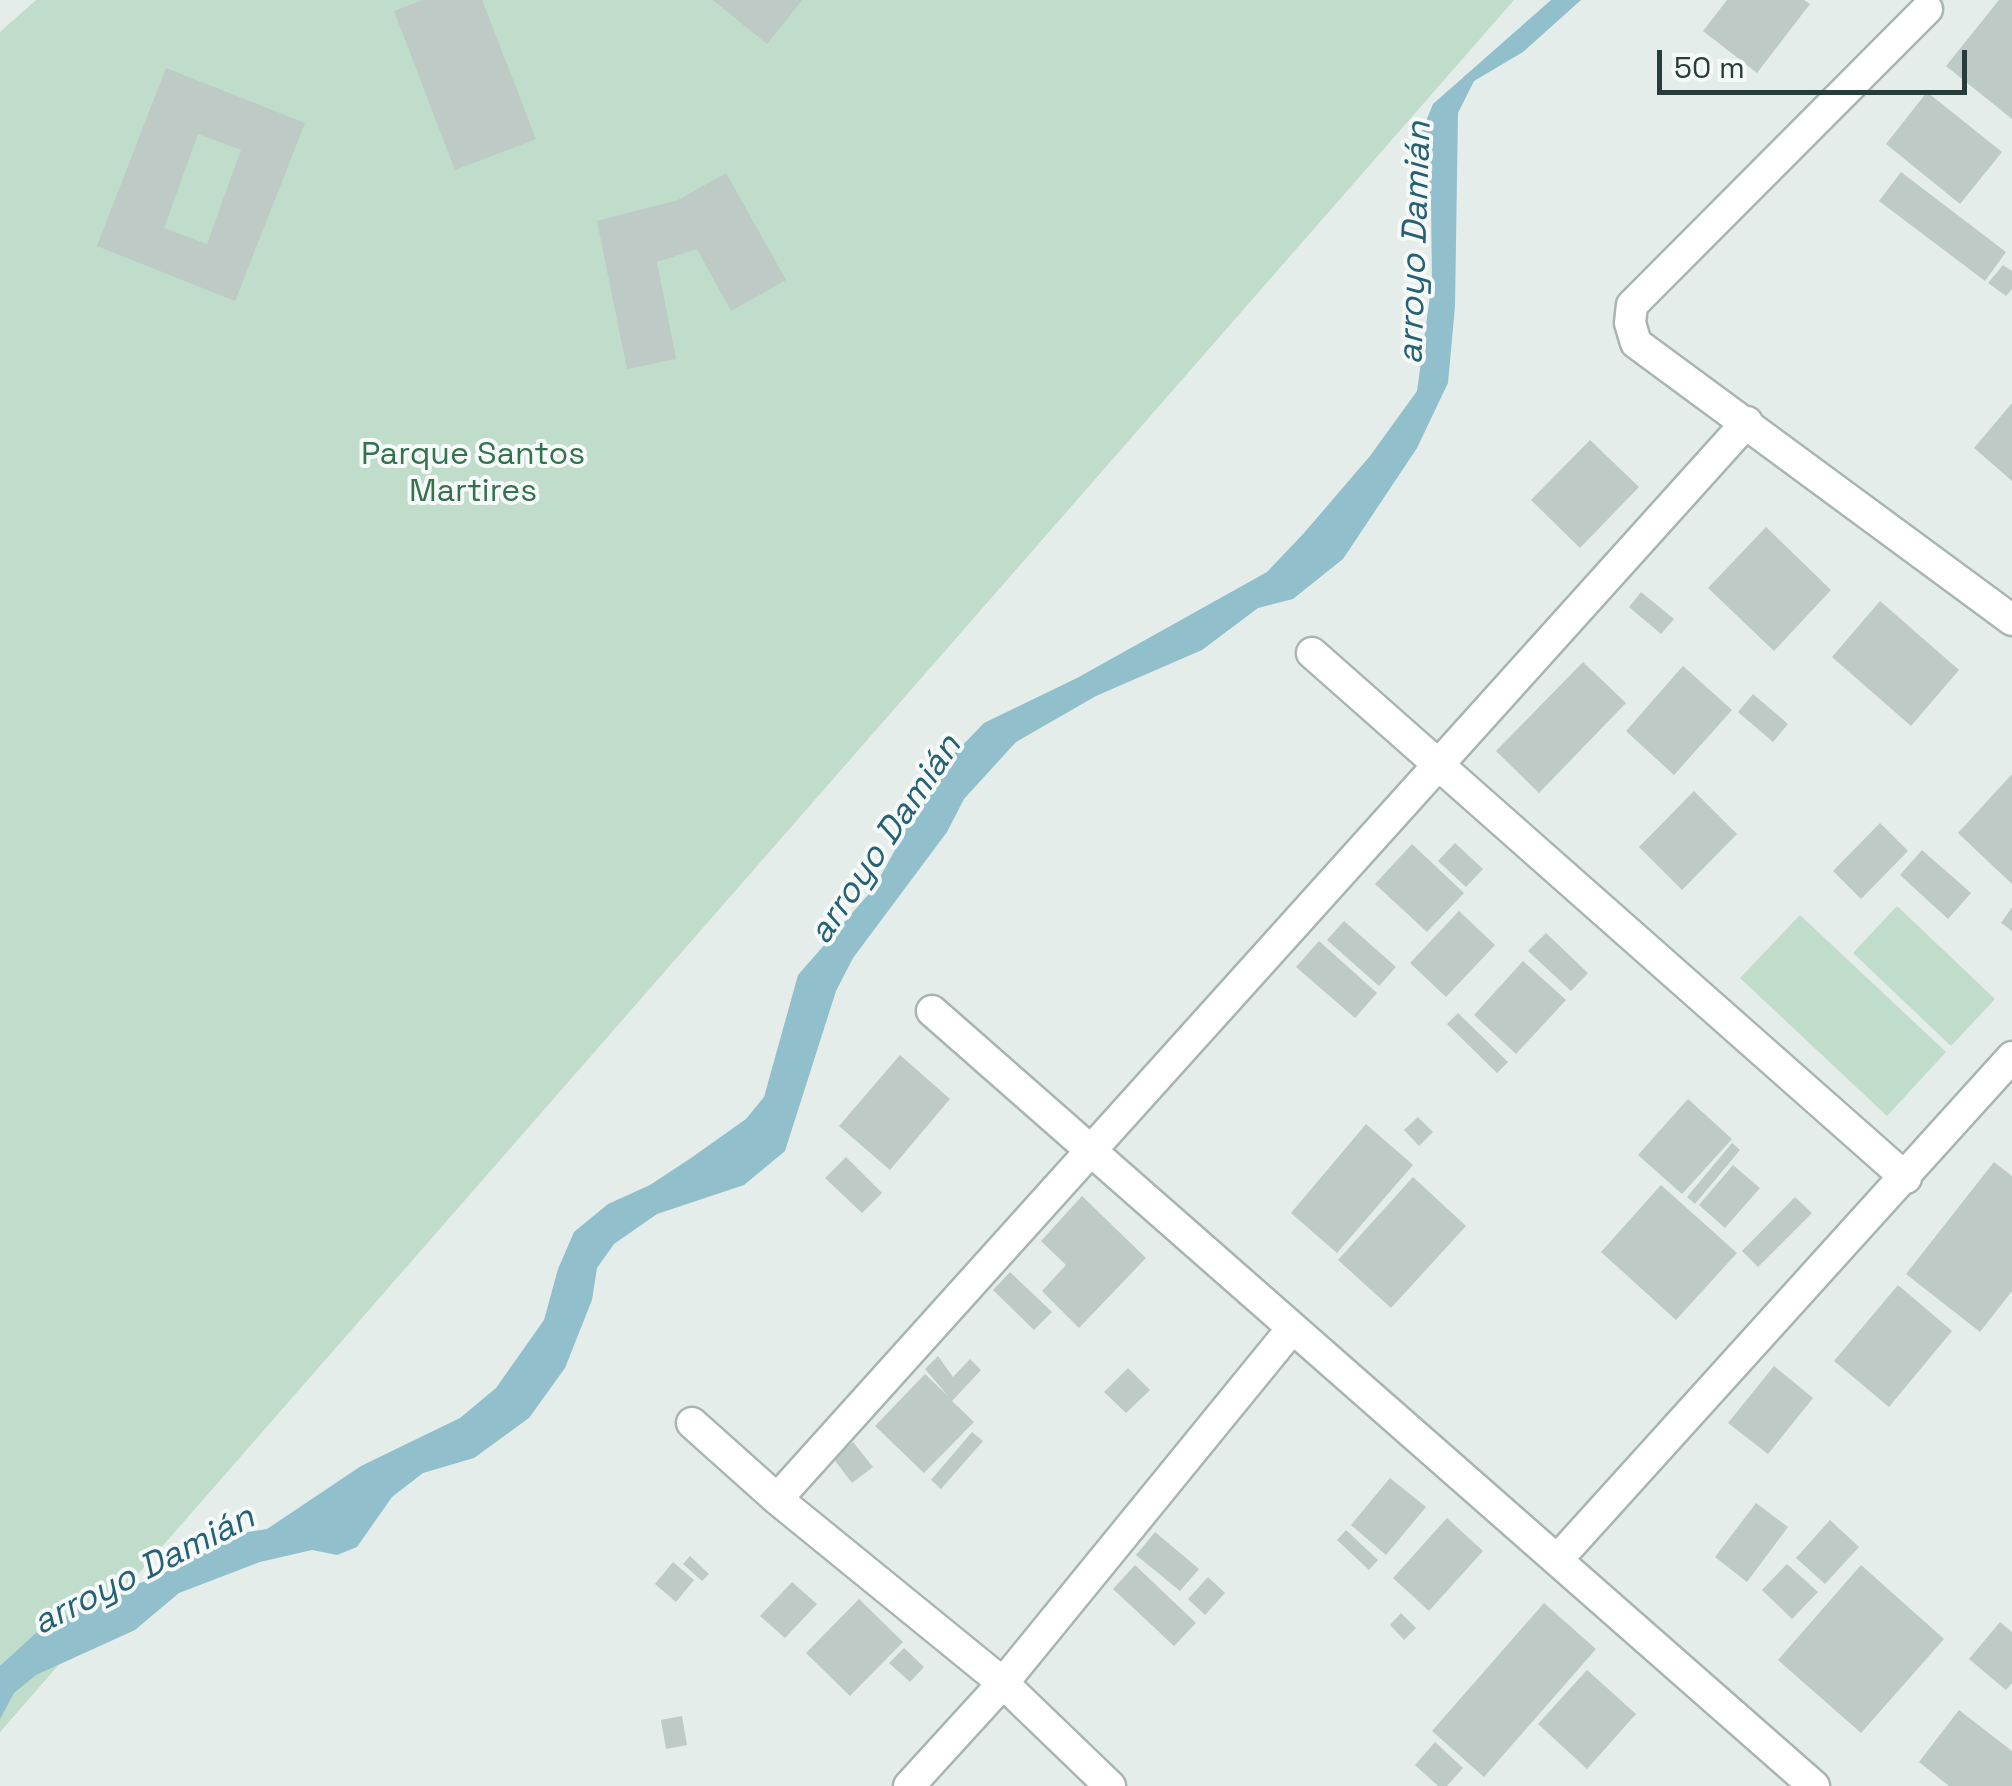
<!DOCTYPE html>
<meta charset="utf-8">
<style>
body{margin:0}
#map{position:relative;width:2012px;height:1786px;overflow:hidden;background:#e5edea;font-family:"Space Grotesk",sans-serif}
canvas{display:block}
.scale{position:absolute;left:1657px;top:50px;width:310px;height:45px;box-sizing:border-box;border:5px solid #263d39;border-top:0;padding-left:12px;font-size:30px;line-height:35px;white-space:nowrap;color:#263d39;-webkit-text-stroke:8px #f5f9f8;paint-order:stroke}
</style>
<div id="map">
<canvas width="2012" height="1786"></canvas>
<div class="scale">50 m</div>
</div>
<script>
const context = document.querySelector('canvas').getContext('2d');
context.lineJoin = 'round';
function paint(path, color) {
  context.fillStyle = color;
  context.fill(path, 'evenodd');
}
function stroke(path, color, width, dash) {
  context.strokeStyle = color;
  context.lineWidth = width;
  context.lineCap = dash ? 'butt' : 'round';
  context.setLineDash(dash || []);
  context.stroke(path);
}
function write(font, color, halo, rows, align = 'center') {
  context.font = font + ' "Space Grotesk",sans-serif';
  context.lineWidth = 8;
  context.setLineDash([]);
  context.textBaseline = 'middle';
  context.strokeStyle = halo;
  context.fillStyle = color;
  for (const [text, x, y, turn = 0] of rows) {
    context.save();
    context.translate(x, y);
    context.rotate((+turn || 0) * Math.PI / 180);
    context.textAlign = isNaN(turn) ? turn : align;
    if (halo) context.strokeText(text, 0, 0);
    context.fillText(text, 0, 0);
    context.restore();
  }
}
const green = new Path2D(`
 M 36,0 L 1514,0 L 0,1732 L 0,32 Z
 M 1897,906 L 1995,999 L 1951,1046 L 1853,953 Z
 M 1800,915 L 1946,1052 L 1887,1116 L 1740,978 Z`);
const water = new Path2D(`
 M 1551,0 L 1581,0 L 1523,52 L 1474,81 L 1458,113 L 1455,306 L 1448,383 L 1417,448 L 1343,559 L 1293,599 L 1258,608 L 1202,650 L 1096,696 L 1016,742 L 964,799 L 947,832 L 853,958 L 836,991 L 785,1151 L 744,1185 L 657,1214 L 614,1244 L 597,1268 L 592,1300 L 565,1368 L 529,1418 L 474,1458 L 423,1473 L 392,1497 L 357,1547 L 337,1555 L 312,1550 L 260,1562 L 179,1593 L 135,1630 L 36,1675 L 14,1693 L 0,1719 L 0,1666 L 36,1633 L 101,1596 L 152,1579 L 242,1533 L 267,1529 L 361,1466 L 460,1418 L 496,1388 L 544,1320 L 558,1269 L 574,1232 L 608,1204 L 650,1185 L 691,1158 L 746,1119 L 764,1097 L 798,975 L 874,888 L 900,841 L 912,806 L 952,756 L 984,723 L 1077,678 L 1267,572 L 1304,533 L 1370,456 L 1417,391 L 1432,281 L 1431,201 L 1422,131 L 1433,104 Z`);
const building = new Path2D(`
 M 423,0 L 482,0 L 536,139 L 455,170 L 394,11 Z
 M 713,0 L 802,0 L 767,44 Z
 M 1727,0 L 1804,0 L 1810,4 L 1757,73 L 1703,31 Z
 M 1999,0 L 2012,0 L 2012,119 L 1946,66 Z
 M 166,68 L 305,123 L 235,301 L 97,246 ZM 198,134 L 241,150 L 207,244 L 164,228 Z
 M 1927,92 L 2002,152 L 1960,204 L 1886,144 Z
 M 1901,172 L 2006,252 L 1985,281 L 1879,201 Z
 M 726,173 L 786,280 L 731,311 L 697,249 L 657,262 L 676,359 L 627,369 L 597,221 L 678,200 Z
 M 2003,265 L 2012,271 L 2012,289 L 2006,296 L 1988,283 Z
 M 2012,403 L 2012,481 L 1974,448 Z
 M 1590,440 L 1639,487 L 1580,548 L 1531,500 Z
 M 1766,527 L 1831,590 L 1774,651 L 1708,588 Z
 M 1641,592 L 1674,619 L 1661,634 L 1629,607 Z
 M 1880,601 L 1959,670 L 1911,726 L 1832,657 Z
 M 1583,662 L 1626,703 L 1539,793 L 1496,751 Z
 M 1683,666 L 1732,710 L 1674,775 L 1626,731 Z
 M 1753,694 L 1788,724 L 1773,742 L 1738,712 Z
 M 2012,774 L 2012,884 L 1958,833 Z
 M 1694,791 L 1737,834 L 1682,890 L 1639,847 Z
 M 1880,823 L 1908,851 L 1861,899 L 1833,871 Z
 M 1455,843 L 1483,869 L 1466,887 L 1438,861 Z
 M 1412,844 L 1464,893 L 1427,932 L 1375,884 Z
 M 1922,850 L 1971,893 L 1948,919 L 1900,875 Z
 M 2012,907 L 2012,931 L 2001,923 Z
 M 1459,911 L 1495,945 L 1446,997 L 1410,963 Z
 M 1344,921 L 1396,967 L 1379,986 L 1327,940 Z
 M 1546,933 L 1588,973 L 1571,991 L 1528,951 Z
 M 1319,941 L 1377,993 L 1355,1018 L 1296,967 Z
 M 1523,961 L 1566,1000 L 1516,1054 L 1474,1015 Z
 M 1458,1013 L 1508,1062 L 1497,1073 L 1447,1024 Z
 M 900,1055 L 950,1099 L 890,1170 L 839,1126 Z
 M 1688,1099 L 1732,1139 L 1682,1194 L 1638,1155 Z
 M 1418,1117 L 1433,1132 L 1419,1146 L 1404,1130 Z
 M 1366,1124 L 1413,1165 L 1337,1253 L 1291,1213 Z
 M 1732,1143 L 1740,1150 L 1695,1204 L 1687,1197 Z
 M 846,1157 L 882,1193 L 862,1213 L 825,1178 Z
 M 1994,1162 L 2012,1176 L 2012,1291 L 1980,1332 L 1906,1274 Z
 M 1733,1165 L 1760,1188 L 1725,1228 L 1699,1205 Z
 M 1413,1177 L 1466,1226 L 1391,1308 L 1338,1260 Z
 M 1661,1185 L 1737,1253 L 1676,1320 L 1601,1252 Z
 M 1082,1196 L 1146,1258 L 1079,1328 L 1042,1291 L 1066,1265 L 1041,1241 Z
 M 1795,1197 L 1812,1213 L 1758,1267 L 1742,1251 Z
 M 1010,1272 L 1052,1312 L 1034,1330 L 993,1290 Z
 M 1898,1285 L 1952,1331 L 1889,1407 L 1834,1361 Z
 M 938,1356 L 953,1377 L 970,1359 L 981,1370 L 952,1401 L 974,1422 L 924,1473 L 875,1426 L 925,1374 L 949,1397 L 925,1369 Z
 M 1774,1366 L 1813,1398 L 1768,1454 L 1728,1423 Z
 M 1128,1368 L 1150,1390 L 1126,1413 L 1104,1392 Z
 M 972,1432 L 983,1441 L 941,1489 L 931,1480 Z
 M 853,1442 L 873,1467 L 852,1483 L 833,1458 Z
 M 1390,1478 L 1426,1507 L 1386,1555 L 1351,1525 Z
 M 1756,1503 L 1788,1527 L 1747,1582 L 1715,1557 Z
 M 1447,1518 L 1483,1551 L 1429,1611 L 1393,1578 Z
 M 1830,1520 L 1859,1547 L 1825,1584 L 1796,1558 Z
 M 1346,1530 L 1378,1560 L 1369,1570 L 1337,1540 Z
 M 1155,1532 L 1199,1569 L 1180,1591 L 1136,1555 Z
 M 690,1556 L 709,1574 L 702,1581 L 683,1564 Z
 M 673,1562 L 694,1580 L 676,1602 L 655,1584 Z
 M 1787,1564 L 1818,1592 L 1792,1619 L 1762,1590 Z
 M 1135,1565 L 1196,1623 L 1174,1646 L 1113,1589 Z
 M 1861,1565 L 1944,1639 L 1861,1733 L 1778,1660 Z
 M 1208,1577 L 1225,1593 L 1205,1615 L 1188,1599 Z
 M 792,1582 L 817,1604 L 785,1638 L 760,1616 Z
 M 859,1599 L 903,1642 L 850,1696 L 806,1653 Z
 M 1544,1603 L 1596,1649 L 1484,1777 L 1432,1731 Z
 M 1401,1613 L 1416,1628 L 1404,1640 L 1390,1625 Z
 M 2000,1622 L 2012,1632 L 2012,1683 L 2006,1690 L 1969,1659 Z
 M 904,1648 L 924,1667 L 910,1682 L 889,1663 Z
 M 1587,1670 L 1636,1714 L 1587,1769 L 1538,1724 Z
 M 1959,1710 L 2012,1751 L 2012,1786 L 1949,1786 L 1919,1762 Z
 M 682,1716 L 687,1745 L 666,1749 L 661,1720 Z
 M 1435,1742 L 1463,1768 L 1447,1786 L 1438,1786 L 1415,1765 Z`);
const street = new Path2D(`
 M 1927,9 L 1632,305 L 1630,323 L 1636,343 L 2012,620
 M 1312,653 L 1906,1178
 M 932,1011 L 1814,1786
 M 692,1423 L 777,1499 L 1003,1683 L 1110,1786
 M 777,1499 L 1747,422
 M 1557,1560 L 2012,1057
 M 909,1786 L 1003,1683 L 1290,1331`);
const parkNames = [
 ["Parque Santos",473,455],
 ["Martires",473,492]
];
const waterNames = [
 ["arroyo Damián",1416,243,-88],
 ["arroyo Damián",886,840,-56],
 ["arroyo Damián",144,1571,-27]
];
paint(green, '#c0dcca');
paint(water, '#92bfcc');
paint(building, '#bdcac6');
stroke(street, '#a8b5b1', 35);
stroke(street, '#fff', 30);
write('32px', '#33714f', '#f5f9f8', parkNames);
write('italic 35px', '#256174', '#f5f9f8', waterNames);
</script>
